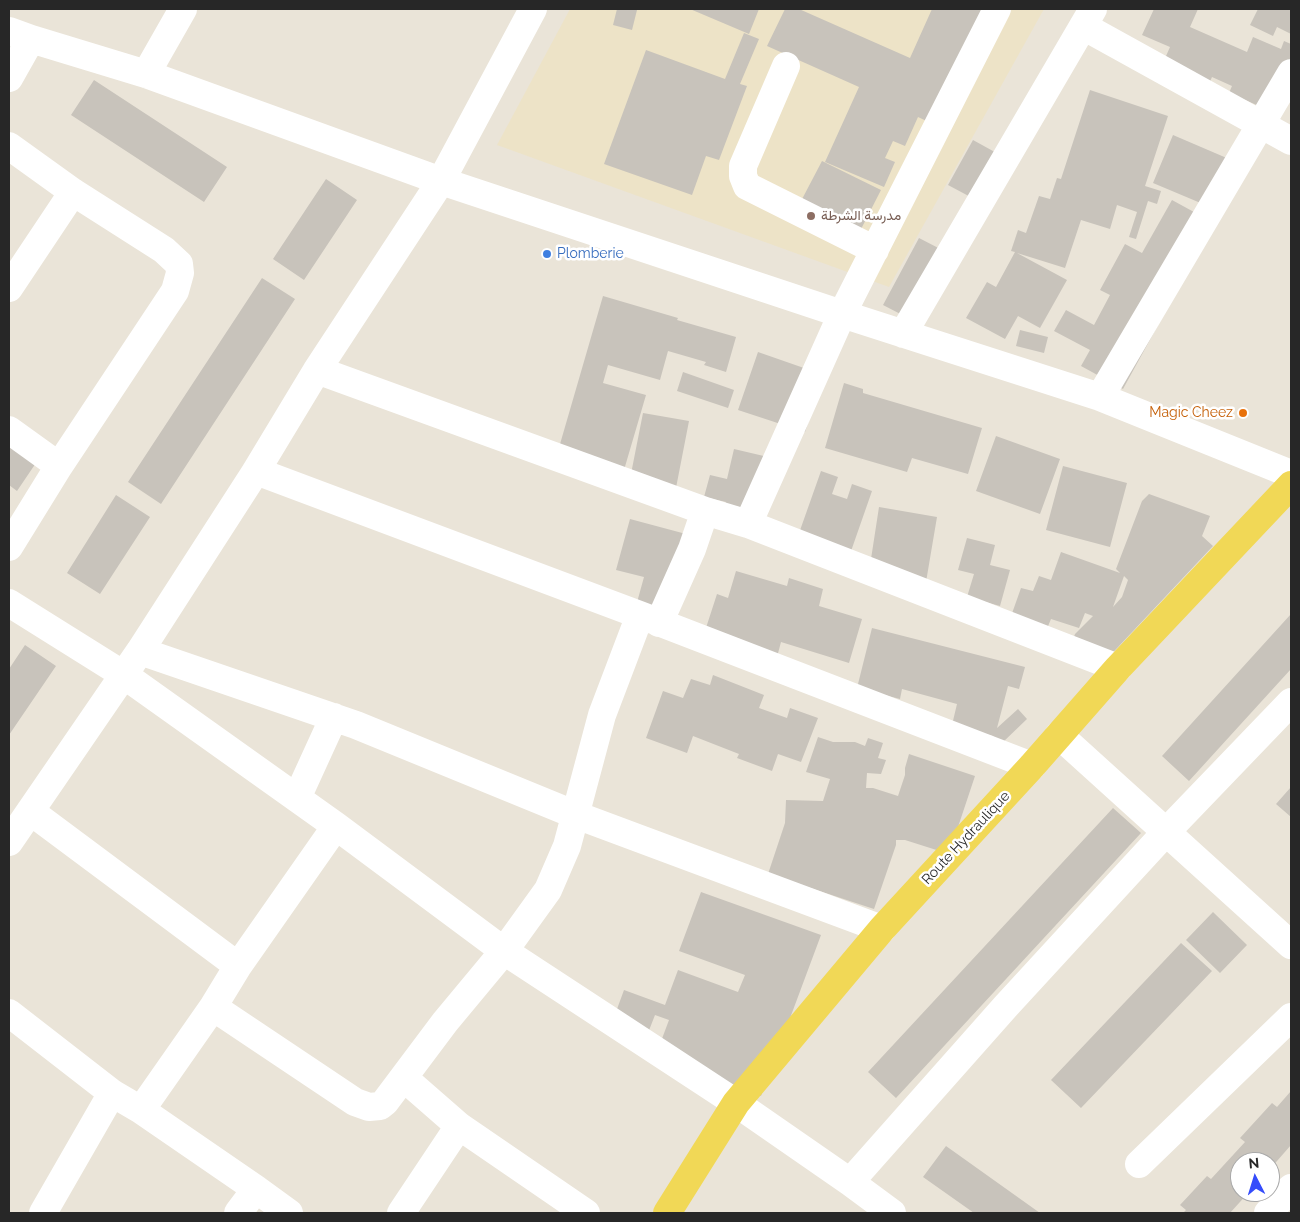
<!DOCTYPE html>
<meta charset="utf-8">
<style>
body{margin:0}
#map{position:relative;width:1300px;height:1222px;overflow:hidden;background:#eae4d8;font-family:Raleway,sans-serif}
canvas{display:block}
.frame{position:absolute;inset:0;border:10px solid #272727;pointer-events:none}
.north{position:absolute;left:1230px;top:1152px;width:50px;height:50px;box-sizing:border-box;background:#fff;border:1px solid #a9a9a9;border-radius:50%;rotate:355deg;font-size:14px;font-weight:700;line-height:20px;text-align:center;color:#272727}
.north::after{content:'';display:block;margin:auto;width:18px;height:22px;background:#354cfb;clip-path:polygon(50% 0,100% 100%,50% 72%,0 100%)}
</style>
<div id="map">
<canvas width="1300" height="1222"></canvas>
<div class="frame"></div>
<div class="north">N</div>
</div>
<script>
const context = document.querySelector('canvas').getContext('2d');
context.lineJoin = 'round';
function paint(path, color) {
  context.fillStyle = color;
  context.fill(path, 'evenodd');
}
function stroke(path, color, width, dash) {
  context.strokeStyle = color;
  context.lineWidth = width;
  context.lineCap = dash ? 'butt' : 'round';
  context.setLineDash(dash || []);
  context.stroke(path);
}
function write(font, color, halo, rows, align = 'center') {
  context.font = font + ' Raleway,Vazirmatn,sans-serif';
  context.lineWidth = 5;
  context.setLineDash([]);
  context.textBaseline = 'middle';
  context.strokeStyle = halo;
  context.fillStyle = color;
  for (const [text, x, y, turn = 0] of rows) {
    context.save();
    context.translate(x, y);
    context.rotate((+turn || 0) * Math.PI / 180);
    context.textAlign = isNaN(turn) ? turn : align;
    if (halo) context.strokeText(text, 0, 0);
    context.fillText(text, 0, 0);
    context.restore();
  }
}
const education = new Path2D(`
 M 570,9 L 1044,9 L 889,287 L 497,145 Z`);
const building = new Path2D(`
 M 617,9 L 637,10 L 632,30 L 613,25 Z
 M 690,9 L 759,9 L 749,34 Z
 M 785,9 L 799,9 L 910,58 L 932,9 L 987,9 L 935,125 L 918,117 L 905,146 L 893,141 L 885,158 L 895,162 L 884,187 L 825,162 L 859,87 L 767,46 Z
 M 1154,9 L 1198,9 L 1190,27 L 1247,52 L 1253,37 L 1281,49 L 1284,41 L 1291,44 L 1291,75 L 1275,113 L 1229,93 L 1232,86 L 1212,77 L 1205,93 L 1159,72 L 1170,47 L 1142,35 Z
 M 1258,9 L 1291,9 L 1291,34 L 1277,27 L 1273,36 L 1250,25 Z
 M 744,33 L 759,39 L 740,84 L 747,86 L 719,160 L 706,156 L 692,195 L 604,164 L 646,50 L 725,79 Z
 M 94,80 L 227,167 L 204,202 L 71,115 Z
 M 1090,90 L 1168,116 L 1145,186 L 1161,191 L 1157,204 L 1148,201 L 1136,239 L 1129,237 L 1137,212 L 1117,205 L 1110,229 L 1081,220 L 1065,268 L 1017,253 L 1067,280 L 1040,328 L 1018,316 L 1005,339 L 966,318 L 987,282 L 996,287 L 1015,252 L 1011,251 L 1018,230 L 1026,233 L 1039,196 L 1050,199 L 1057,178 L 1061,179 Z
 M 1173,135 L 1243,165 L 1222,212 L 1153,183 Z
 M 973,140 L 1002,156 L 978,201 L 948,185 Z
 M 822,161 L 881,190 L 859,233 L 800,203 Z
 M 326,179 L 357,200 L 304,280 L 273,259 Z
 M 1172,200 L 1214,223 L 1123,389 L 1081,366 L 1090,350 L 1054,331 L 1066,310 L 1094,325 L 1110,295 L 1100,290 L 1125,244 L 1142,253 Z
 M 919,238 L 948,253 L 912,320 L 883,305 Z
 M 262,278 L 295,299 L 161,504 L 128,482 Z
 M 603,296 L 678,318 L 677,320 L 736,337 L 726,372 L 704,365 L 706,362 L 668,351 L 660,380 L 608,365 L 603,383 L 646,395 L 624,470 L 558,451 Z
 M 1020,330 L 1048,337 L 1044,353 L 1016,346 Z
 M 758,352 L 824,375 L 805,432 L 738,410 Z
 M 683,372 L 734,390 L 728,408 L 677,391 Z
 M 844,383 L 863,389 L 863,393 L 982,428 L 968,474 L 912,458 L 907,472 L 825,448 Z
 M 643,413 L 689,421 L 675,493 L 629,484 Z
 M 9,436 L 40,457 L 17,491 L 9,485 Z
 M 996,436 L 1060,459 L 1040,514 L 976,491 Z
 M 734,449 L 768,457 L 763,512 L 725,504 L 726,502 L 704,497 L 710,475 L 727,479 Z
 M 1063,466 L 1127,483 L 1110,547 L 1046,530 Z
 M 821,471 L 838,477 L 832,494 L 847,499 L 852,484 L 872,491 L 850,554 L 798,536 Z
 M 1149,494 L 1210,516 L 1202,536 L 1213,546 L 1104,662 L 1070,649 L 1075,634 L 1093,616 L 1085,613 L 1079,628 L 1051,619 L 1046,631 L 1010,619 L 1021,588 L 1033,591 L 1039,576 L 1051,580 L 1061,552 L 1120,573 L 1116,569 L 1142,501 ZM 1124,576 L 1128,580 L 1122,597 L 1113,607 Z
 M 116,495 L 150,517 L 100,594 L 67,573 Z
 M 879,507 L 937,517 L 926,582 L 869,572 Z
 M 630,519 L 686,534 L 665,614 L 636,606 L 644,577 L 616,570 Z
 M 967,538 L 995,545 L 990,565 L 1010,570 L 1000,606 L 967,597 L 974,574 L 958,570 Z
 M 736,571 L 787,586 L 789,578 L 823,589 L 819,606 L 862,619 L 849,663 L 781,642 L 777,657 L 704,634 L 717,594 L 728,598 Z
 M 1291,614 L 1291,669 L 1189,781 L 1162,756 Z
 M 872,628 L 1025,667 L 1019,689 L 1008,686 L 997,728 L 1018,709 L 1027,719 L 1001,744 L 993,736 L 952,725 L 957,704 L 902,689 L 900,699 L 857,688 Z
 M 25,645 L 56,666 L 9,735 L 9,669 Z
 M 713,675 L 764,695 L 759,708 L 787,718 L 790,708 L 818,718 L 801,762 L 778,754 L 772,771 L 737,758 L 739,754 L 693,736 L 687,753 L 646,738 L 663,691 L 683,698 L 691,679 L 710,685 Z
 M 818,737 L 833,742 L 855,742 L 865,746 L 868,738 L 883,743 L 878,758 L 886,760 L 881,774 L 867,773 L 866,788 L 873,788 L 898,796 L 905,775 L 905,768 L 909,754 L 975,776 L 949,854 L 905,840 L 896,840 L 896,845 L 874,909 L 768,874 L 785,823 L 786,800 L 823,801 L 830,779 L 806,772 Z
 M 1291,787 L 1291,817 L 1276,804 Z
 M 1113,808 L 1141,833 L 896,1098 L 868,1072 Z
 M 701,892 L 821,935 L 761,1096 L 680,1066 L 660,1044 L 669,1020 L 655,1015 L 648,1033 L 613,1020 L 624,990 L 665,1005 L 678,970 L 738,992 L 745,975 L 679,951 Z
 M 1213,912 L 1247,945 L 1220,973 L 1186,940 Z
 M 1181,943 L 1212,971 L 1081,1108 L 1051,1080 Z
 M 1291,1091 L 1291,1145 L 1270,1169 L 1270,1162 L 1240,1162 L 1240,1192 L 1249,1192 L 1230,1213 L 1183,1213 L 1186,1210 L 1180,1205 L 1207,1176 L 1211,1179 L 1245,1142 L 1240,1138 L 1272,1103 L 1277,1107 Z
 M 946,1146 L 1040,1213 L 974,1213 L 923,1177 Z`);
const minor = new Path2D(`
 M 1083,26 L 1291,141
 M 9,31 L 31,39 L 146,74 L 441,181 L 842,314 L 1100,397 L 1291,474
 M 786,66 L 743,166 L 743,176 L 747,186 L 875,250
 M 146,74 L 183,9
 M 9,78 L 31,39
 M 9,146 L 73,192 L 164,250 L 179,264 L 180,273 L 175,291 L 59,466 L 9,547
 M 9,288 L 73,192
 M 903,334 L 1093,9
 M 317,370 L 705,511 L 748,524 L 1118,668
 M 1100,397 L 1291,73
 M 9,430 L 59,466
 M 256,471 L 640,615 L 1032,766
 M 748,524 L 842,314 L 997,9
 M 9,603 L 124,675 L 336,826 L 504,951 L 736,1103 L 850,1182 L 892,1213
 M 659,623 L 692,549 L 705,511
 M 140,651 L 356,725 L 576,815 L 882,929
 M 1059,735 L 1291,945
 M 297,798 L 334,717
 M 30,811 L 238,966 L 213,1007 L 355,1102 L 369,1107 L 380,1106 L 385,1102 L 445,1022 L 504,951 L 548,890 L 567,846 L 602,715 L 640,615
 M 9,842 L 140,651 L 256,471 L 317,370 L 441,181 L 533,9
 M 238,966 L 336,826
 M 9,1013 L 112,1093 L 141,1110 L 256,1189 L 289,1213
 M 404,1078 L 459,1126 L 586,1213
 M 141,1110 L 213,1007
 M 1139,1164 L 1291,1017
 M 850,1182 L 1006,1006 L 1166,832 L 1291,702
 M 43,1213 L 112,1093
 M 238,1213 L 256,1189
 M 401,1213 L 459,1126
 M 1268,1213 L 1291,1188`);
const major = new Path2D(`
 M 667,1213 L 736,1103 L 882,929 L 1032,766 L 1118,668 L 1291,485`);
const markers = [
 [811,216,5,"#8d6e63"],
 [547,254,5,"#3f7fe0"],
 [1243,413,5,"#e8710a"]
];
const educationNames = [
 ["مدرسة الشرطة",821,216]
];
const shopNames = [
 ["Plomberie",557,254]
];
const foodNames = [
 ["Magic Cheez",1233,413]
];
const streetNames = [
 ["Route Hydraulique",966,838,-47]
];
paint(education, '#ede3c7');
paint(building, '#c8c3bb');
stroke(minor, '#fff', 28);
stroke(major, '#f1d856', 28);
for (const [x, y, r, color] of markers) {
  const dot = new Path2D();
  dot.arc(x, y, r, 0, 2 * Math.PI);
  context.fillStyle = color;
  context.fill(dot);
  stroke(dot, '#fff', 2);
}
write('14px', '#785e54', '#fff', educationNames, 'left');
write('14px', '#366cbe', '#fff', shopNames, 'left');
write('14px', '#c56008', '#fff', foodNames, 'right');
write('14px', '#272727', '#fff', streetNames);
</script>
